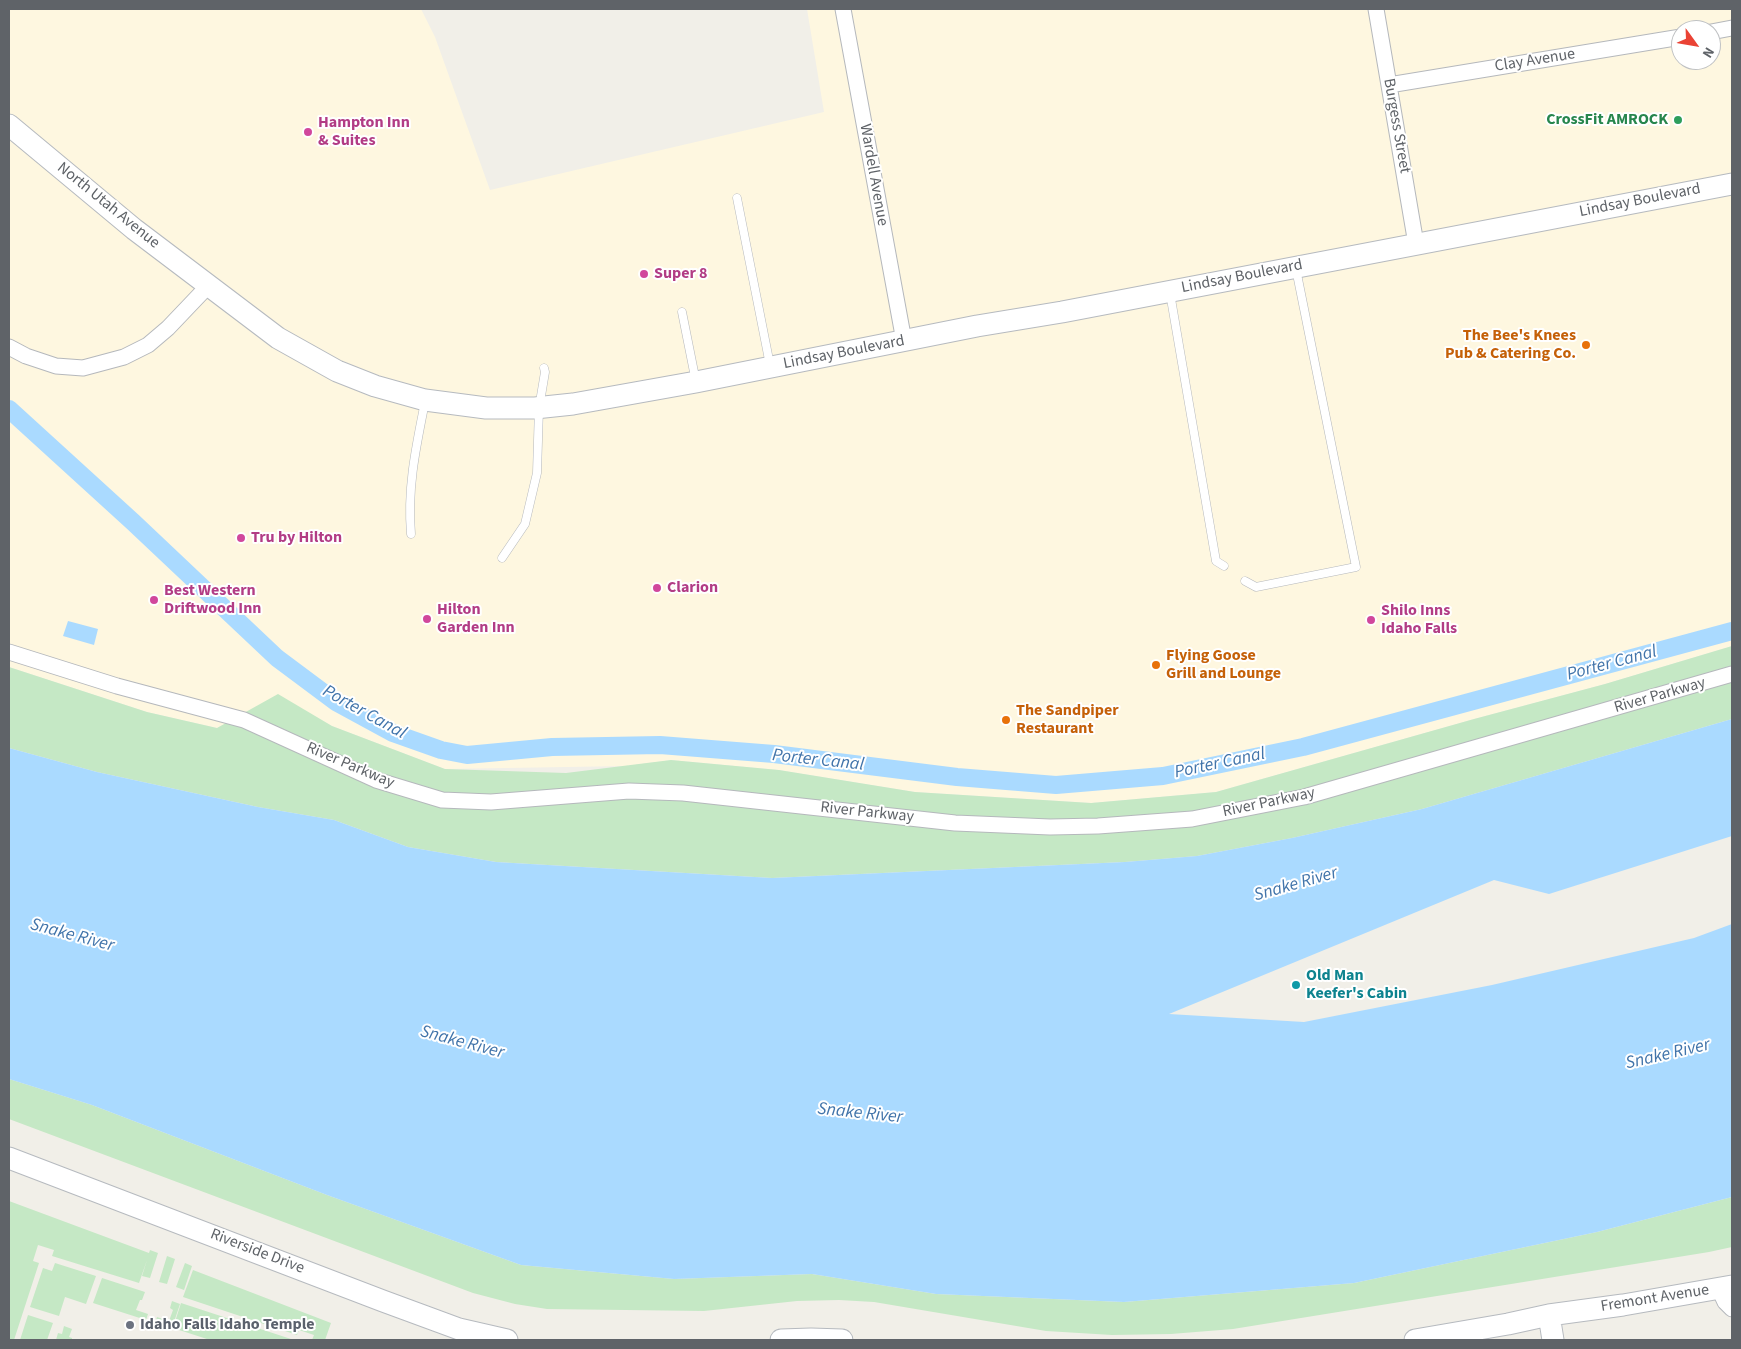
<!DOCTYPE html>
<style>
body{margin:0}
#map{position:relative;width:1741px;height:1349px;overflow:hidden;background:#f1efe8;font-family:"Source Sans 3",sans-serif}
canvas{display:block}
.frame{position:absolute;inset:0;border:10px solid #5f6368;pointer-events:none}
.north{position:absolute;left:1671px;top:20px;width:50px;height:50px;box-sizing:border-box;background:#fff;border:1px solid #bfc1c3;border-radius:50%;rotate:122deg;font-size:14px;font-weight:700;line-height:20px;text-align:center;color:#5f6368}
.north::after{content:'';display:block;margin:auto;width:18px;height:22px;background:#ea4335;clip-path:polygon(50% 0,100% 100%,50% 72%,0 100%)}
</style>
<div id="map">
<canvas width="1741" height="1349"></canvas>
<div class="frame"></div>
<div class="north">N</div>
</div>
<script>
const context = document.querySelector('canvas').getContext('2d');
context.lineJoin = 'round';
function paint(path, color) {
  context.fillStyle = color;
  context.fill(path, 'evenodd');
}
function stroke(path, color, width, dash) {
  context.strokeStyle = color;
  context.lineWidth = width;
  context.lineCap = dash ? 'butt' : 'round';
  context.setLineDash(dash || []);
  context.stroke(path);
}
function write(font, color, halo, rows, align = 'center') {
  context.font = font + ' "Source Sans 3",sans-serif';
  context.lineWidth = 4;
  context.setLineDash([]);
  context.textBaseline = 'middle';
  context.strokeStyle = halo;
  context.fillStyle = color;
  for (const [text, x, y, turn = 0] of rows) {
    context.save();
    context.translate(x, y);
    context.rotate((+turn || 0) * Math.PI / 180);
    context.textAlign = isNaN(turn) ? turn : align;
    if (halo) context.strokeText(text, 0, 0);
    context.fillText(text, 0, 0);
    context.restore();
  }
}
const commercial = new Path2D(`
 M 9,9 L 421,9 L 435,37 L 490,190 L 824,112 L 807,9 L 1732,9 L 1732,646 L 1605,684 L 1474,719 L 1216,792 L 1091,803 L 915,792 L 779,770 L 671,760 L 627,766 L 445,769 L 332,726 L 278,695 L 217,728 L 147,712 L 9,667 ZM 1681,30 L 1711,30 L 1711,60 L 1681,60 Z`);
const green = new Path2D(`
 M 1732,646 L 1732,719 L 1422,809 L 1292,838 L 1197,856 L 1125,862 L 772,878 L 496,862 L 408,847 L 334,820 L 258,807 L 97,772 L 9,748 L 9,667 L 147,712 L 217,728 L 278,694 L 332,726 L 445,769 L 566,773 L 671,760 L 779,770 L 915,792 L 1091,803 L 1216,792 L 1474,719 L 1605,684 Z
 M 9,1079 L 92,1105 L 327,1195 L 521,1265 L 674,1279 L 812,1274 L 936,1294 L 1124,1302 L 1354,1283 L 1597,1232 L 1732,1197 L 1732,1247 L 1709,1252 L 1233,1329 L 1171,1334 L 1112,1335 L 1046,1331 L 874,1302 L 839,1300 L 797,1301 L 704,1311 L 547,1309 L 515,1304 L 473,1293 L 9,1119 Z
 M 9,1201 L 149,1253 L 150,1250 L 158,1253 L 150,1278 L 142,1276 L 147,1260 L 139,1283 L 52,1256 L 54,1250 L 38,1245 L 33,1261 L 39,1263 L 14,1340 L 9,1340 Z
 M 167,1256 L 175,1259 L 167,1284 L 159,1282 Z
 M 55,1263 L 96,1276 L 86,1304 L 65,1297 L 59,1316 L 30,1307 L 43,1268 L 52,1271 Z
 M 185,1263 L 192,1266 L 184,1290 L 176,1287 Z
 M 193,1270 L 331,1323 L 325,1340 L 312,1340 L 314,1335 L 299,1330 L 297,1335 L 183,1297 Z
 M 102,1278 L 145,1292 L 142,1300 L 140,1300 L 136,1310 L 148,1314 L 146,1320 L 93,1303 Z
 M 172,1301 L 180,1304 L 172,1328 L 155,1323 L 157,1317 L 169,1321 L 173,1310 L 170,1308 Z
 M 181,1303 L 291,1339 L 291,1340 L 210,1340 L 173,1328 Z
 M 28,1315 L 53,1323 L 47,1340 L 20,1340 Z
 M 64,1326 L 72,1329 L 69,1337 L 72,1338 L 72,1340 L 56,1340 L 58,1333 L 62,1334 Z`);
const water = new Path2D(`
 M 68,621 L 98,629 L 94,645 L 63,636 Z
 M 1732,719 L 1732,836 L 1549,894 L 1494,880 L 1169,1014 L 1304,1022 L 1492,985 L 1694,938 L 1732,924 L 1732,1197 L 1597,1232 L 1354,1283 L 1124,1302 L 936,1294 L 812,1274 L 674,1279 L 521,1265 L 327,1195 L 92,1105 L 9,1079 L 9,748 L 97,772 L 258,807 L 334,820 L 408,847 L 496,862 L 772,878 L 1125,862 L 1197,856 L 1292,838 L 1422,809 Z`);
const canal = new Path2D(`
 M 9,409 L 133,522 L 277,658 L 336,702 L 393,733 L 441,750 L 467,755 L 552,747 L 660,745 L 774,754 L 957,777 L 1056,785 L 1163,776 L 1303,747 L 1732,631`);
const lane = new Path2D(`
 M 737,198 L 770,365
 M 1170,293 L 1216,561 L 1224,566
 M 682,312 L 696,382
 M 411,534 C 407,488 416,447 425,402
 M 502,558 L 525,524 L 537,473 L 539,408 L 545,372 L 544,368
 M 1245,581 L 1256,587 L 1356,567 L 1296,269`);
const street = new Path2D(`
 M 843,9 L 904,341
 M 1376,9 L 1416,244
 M 1711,32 L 1732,28
 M 1389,85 L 1681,37
 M 9,347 L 26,356 L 56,366 L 83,368 L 124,357 L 148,345 L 168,328 L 208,286
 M 9,652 L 117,686 L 244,720 L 376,780 L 442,800 L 491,802 L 629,791 L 683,793 L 955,823 L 1050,827 L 1098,826 L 1192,819 L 1304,797 L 1732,674
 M 1719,1289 L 1725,1302 L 1732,1309`);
const secondary = new Path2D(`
 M 9,125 L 134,229 L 278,338 L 337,371 L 375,386 L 425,400 L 486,408 L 535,408 L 573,404 L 696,382 L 977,326 L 1062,312 L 1732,184
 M 9,1158 L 383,1301 L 459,1329 L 507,1340
 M 1549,1315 L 1553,1340
 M 781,1340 L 811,1339 L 842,1340
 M 1415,1340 L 1508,1324 L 1549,1315 L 1623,1305 L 1732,1286`);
const markers = [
 [1678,120,5,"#2e9e5b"],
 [308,132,5,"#d1479c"],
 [644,274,5,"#d1479c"],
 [1586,345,5,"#e8710a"],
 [241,538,5,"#d1479c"],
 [657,588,5,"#d1479c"],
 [154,600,5,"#d1479c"],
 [427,619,5,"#d1479c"],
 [1371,620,5,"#d1479c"],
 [1156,665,5,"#e8710a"],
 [1006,720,5,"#e8710a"],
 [1296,985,5,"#0f9aa8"],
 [130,1325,5,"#6b7280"]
];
const streetNames = [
 ["Clay Avenue",1535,61,-9],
 ["Burgess Street",1396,126,80],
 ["Wardell Avenue",873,175,80],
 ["Lindsay Boulevard",1640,201,-11],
 ["North Utah Avenue",108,206,39],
 ["Lindsay Boulevard",1242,277,-11],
 ["Lindsay Boulevard",844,353,-11],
 ["River Parkway",1660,696,-16],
 ["River Parkway",350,766,23],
 ["River Parkway",1269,803,-12],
 ["River Parkway",867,813,6],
 ["Riverside Drive",257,1252,21],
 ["Fremont Avenue",1655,1299,-9]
];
const leisureNames = [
 ["CrossFit AMROCK",1668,120]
];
const hotelNames = [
 ["Hampton Inn",318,123],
 ["& Suites",318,141],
 ["Super 8",654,274],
 ["Tru by Hilton",251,538],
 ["Clarion",667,588],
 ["Best Western",164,591],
 ["Driftwood Inn",164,609],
 ["Hilton",437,610],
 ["Garden Inn",437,628],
 ["Shilo Inns",1381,611],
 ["Idaho Falls",1381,629]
];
const foodNames = [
 ["The Bee's Knees",1576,336,"right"],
 ["Pub & Catering Co.",1576,354,"right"],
 ["Flying Goose",1166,656],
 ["Grill and Lounge",1166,674],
 ["The Sandpiper",1016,711],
 ["Restaurant",1016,729]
];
const cultureNames = [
 ["Old Man",1306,976],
 ["Keefer's Cabin",1306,994]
];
const worshipNames = [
 ["Idaho Falls Idaho Temple",140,1325]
];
const waterNames = [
 ["Porter Canal",1612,664,-15],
 ["Porter Canal",364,713,29],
 ["Porter Canal",818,761,6],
 ["Porter Canal",1220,764,-12],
 ["Snake River",1296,885,-16],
 ["Snake River",72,936,15],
 ["Snake River",462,1043,15],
 ["Snake River",1668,1055,-13],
 ["Snake River",860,1114,6]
];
paint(commercial, '#fef7e0');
paint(green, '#c5e8c5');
paint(water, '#aadaff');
stroke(canal, '#aadaff', 18);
stroke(lane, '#b5b8bc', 9);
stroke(street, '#b5b8bc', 17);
stroke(secondary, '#b6babf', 23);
stroke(lane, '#fff', 8);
stroke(street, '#fff', 15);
stroke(secondary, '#fff', 21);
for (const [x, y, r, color] of markers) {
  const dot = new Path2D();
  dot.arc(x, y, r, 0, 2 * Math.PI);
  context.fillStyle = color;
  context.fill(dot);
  stroke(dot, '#fff', 2);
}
write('16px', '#5f6368', '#fff', streetNames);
write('bold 16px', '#27864d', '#fff', leisureNames, 'right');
write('bold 16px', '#b23c85', '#fff', hotelNames, 'left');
write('bold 16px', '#c56008', '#fff', foodNames, 'left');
write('bold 16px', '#0d838f', '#fff', cultureNames, 'left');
write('bold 16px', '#5b616d', '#fff', worshipNames, 'left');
write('italic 18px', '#4174aa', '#fff', waterNames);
</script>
